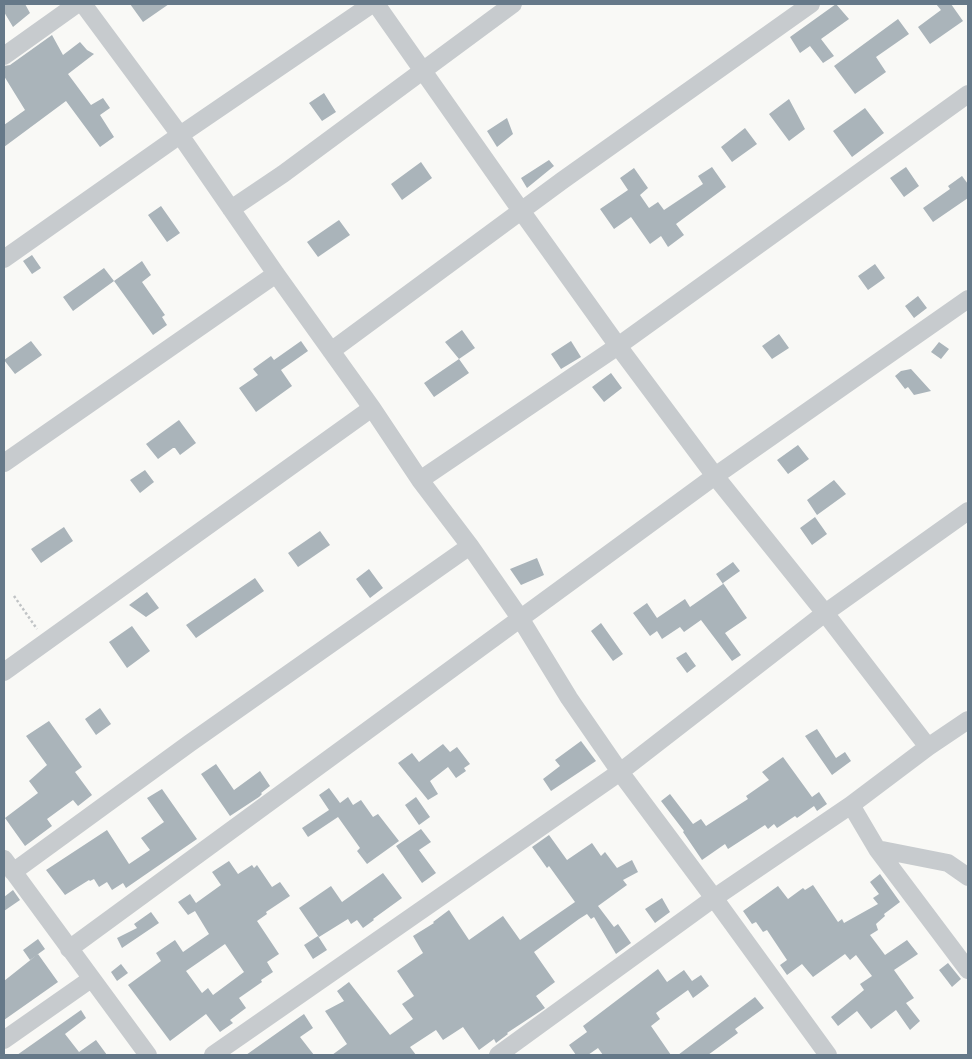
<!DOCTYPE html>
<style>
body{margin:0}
#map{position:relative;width:972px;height:1059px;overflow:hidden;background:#f9f9f6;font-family:Jost,sans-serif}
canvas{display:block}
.frame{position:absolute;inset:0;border:5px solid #667989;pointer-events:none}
</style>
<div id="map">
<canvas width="972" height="1059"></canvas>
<div class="frame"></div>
</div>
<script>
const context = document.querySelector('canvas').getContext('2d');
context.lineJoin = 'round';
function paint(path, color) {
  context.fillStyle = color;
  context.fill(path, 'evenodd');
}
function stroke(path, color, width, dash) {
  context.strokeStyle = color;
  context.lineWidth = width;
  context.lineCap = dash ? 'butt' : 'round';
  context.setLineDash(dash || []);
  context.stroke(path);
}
const building = new Path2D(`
 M 4,4 L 25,4 L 30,13 L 13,27 L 4,12 Z
 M 130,4 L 169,4 L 143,22 Z
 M 836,4 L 849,19 L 821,39 L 834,56 L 823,63 L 810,46 L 800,53 L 790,37 Z
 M 936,4 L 951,4 L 963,21 L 930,44 L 918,27 L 941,10 Z
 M 898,19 L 909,34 L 876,57 L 886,72 L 855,94 L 834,66 Z
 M 52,35 L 63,55 L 80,42 L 87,50 L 94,54 L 68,74 L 91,105 L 103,98 L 110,108 L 100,115 L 114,137 L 100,147 L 66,101 L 4,147 L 4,125 L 25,110 L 4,76 L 4,66 L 10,65 Z
 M 324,93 L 336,112 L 322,121 L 309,103 Z
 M 789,99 L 805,129 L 789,141 L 769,114 Z
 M 865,108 L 884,133 L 852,157 L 833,131 Z
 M 507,118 L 513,134 L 497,147 L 487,131 Z
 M 745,128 L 757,144 L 732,162 L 721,147 Z
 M 549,160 L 554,166 L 527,188 L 521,178 Z
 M 421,162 L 432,178 L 402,200 L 391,184 Z
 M 712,167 L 726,187 L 676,224 L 684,235 L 668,247 L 661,236 L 650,244 L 631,217 L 614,229 L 600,209 L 628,190 L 620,178 L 634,168 L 648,188 L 640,195 L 649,208 L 658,202 L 664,210 L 703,184 L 698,176 Z
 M 906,167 L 919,186 L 904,197 L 890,178 Z
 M 962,176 L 968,184 L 968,198 L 933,222 L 923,208 L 950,189 L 948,186 Z
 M 161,206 L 180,233 L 167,242 L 148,215 Z
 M 339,220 L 350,235 L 318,257 L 307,242 Z
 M 32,255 L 41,268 L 32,274 L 23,261 Z
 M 142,261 L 151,275 L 142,282 L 165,315 L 162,317 L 167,325 L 153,335 L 114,281 Z
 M 875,264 L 885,278 L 868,290 L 858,276 Z
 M 104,268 L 114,281 L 73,311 L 63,297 Z
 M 918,296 L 927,308 L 914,318 L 905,306 Z
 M 462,330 L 475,348 L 459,359 L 445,342 Z
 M 779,334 L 789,348 L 772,359 L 762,346 Z
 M 31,341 L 42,355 L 15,374 L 4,360 Z
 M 301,341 L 308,351 L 281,370 L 292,386 L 256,412 L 239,388 L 258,375 L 253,369 L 271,356 L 274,360 Z
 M 571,341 L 581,357 L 561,369 L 551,354 Z
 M 939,342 L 949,349 L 941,359 L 931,352 Z
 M 459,359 L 469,373 L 434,397 L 424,383 Z
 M 911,369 L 931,391 L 914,395 L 908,387 L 905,389 L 895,376 L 901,371 Z
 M 611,373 L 622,388 L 604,402 L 592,387 Z
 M 179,420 L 196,443 L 180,455 L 175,448 L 173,448 L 158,459 L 146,444 Z
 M 798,445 L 809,459 L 788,474 L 777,460 Z
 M 145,470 L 154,482 L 140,493 L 130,480 Z
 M 834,480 L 846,494 L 817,515 L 807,500 Z
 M 815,517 L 827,534 L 812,545 L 800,528 Z
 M 64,527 L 73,541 L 41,563 L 31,549 Z
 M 320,531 L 330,545 L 298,567 L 288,553 Z
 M 537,558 L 544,575 L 521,585 L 510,569 Z
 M 733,562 L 740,571 L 723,583 L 747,618 L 725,633 L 741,655 L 732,661 L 701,620 L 684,632 L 680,627 L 662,639 L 657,631 L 650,636 L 633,613 L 647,603 L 657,618 L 685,599 L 690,607 L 723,584 L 716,574 Z
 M 369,569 L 383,588 L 370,598 L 356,579 Z
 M 255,578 L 264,591 L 196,638 L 186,625 Z
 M 147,592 L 159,608 L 146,617 L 129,605 Z
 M 601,623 L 623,654 L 613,661 L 591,631 Z
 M 132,626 L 150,651 L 127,668 L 109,642 Z
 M 686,652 L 696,666 L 687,673 L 676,658 Z
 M 100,708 L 111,724 L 96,735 L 85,719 Z
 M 49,721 L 82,767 L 75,772 L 92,795 L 78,806 L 73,800 L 47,819 L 52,826 L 25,846 L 5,818 L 38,793 L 29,781 L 47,765 L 26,736 Z
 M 817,729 L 836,758 L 845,752 L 851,761 L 832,775 L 805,736 Z
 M 581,741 L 596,761 L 551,791 L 543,779 L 560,766 L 555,760 Z
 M 443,744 L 450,752 L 457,747 L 470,764 L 464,768 L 466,771 L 456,778 L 448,767 L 430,781 L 438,794 L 428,800 L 398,763 L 412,753 L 419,762 Z
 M 783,757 L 812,797 L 819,792 L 827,804 L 817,811 L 814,806 L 797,818 L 795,816 L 777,828 L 774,824 L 768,829 L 765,825 L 728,849 L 725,844 L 702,860 L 683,832 L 684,831 L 661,801 L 670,794 L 693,824 L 701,819 L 706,826 L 748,799 L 746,796 L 769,780 L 762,772 Z
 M 216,764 L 234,790 L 260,771 L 270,786 L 261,793 L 262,794 L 259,797 L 230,816 L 201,774 Z
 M 329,788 L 340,803 L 348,797 L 353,805 L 361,800 L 373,817 L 378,814 L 399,841 L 367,864 L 357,851 L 360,848 L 338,817 L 308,837 L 302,828 L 329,810 L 319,795 Z
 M 162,789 L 197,839 L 126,888 L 123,883 L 112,890 L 107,882 L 99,887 L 94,879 L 90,881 L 89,880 L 65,895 L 46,870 L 107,830 L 129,864 L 150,850 L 141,838 L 164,822 L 147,798 Z
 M 416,797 L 430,817 L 419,825 L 405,805 Z
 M 421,829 L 431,842 L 419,850 L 436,873 L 422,883 L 396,846 Z
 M 549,835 L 567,860 L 592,843 L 601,856 L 605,852 L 617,868 L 632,860 L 638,872 L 623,880 L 627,885 L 598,906 L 614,927 L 618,924 L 631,943 L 616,954 L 594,917 L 591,919 L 587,914 L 579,919 L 534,952 L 555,982 L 536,996 L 545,1008 L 507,1033 L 508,1034 L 496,1043 L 494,1039 L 479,1050 L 463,1027 L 443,1040 L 436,1030 L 410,1047 L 416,1055 L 332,1055 L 347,1044 L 325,1011 L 344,1001 L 337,991 L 349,982 L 390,1035 L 413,1019 L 402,1004 L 414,996 L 397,971 L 423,953 L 413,936 L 434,923 L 433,922 L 449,910 L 469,940 L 503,916 L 520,940 L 575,902 L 549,866 L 547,868 L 532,847 Z
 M 229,861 L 238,874 L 252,865 L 254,868 L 257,865 L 272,887 L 280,882 L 290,896 L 266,912 L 267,914 L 257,921 L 279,954 L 267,962 L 273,972 L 261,980 L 262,982 L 239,998 L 246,1008 L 230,1020 L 233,1023 L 220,1032 L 206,1014 L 170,1041 L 128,985 L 161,961 L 156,953 L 175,940 L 183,952 L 209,934 L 195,911 L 188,915 L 178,902 L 190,894 L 196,903 L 221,885 L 212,872 ZM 225,944 L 244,972 L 213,995 L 208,988 L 202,993 L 186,971 Z
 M 383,873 L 402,898 L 373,919 L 374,920 L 363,928 L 357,920 L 351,924 L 348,919 L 319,937 L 299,908 L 331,886 L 342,902 Z
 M 880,874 L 900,902 L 884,914 L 885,916 L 876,924 L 878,930 L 870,935 L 885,955 L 907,940 L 918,954 L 894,970 L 914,998 L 906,1003 L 920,1021 L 910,1030 L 896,1010 L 871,1029 L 857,1011 L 838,1026 L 831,1017 L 864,990 L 860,984 L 872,976 L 856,955 L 850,960 L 845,954 L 813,977 L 802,964 L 787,975 L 780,965 L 787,960 L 767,930 L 763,932 L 756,922 L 752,924 L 743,911 L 778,886 L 788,899 L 803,888 L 805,890 L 813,885 L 838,922 L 842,919 L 844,923 L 878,904 L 873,898 L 879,894 L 870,882 Z
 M 13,890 L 20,900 L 4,911 L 4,897 Z
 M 662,898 L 670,912 L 655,923 L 645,909 Z
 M 151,912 L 159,923 L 122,948 L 117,938 L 137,928 L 134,924 Z
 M 318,936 L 327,950 L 313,959 L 304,945 Z
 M 38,939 L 45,949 L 30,960 L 23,950 Z
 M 38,954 L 58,982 L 4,1020 L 4,981 Z
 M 948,963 L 961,979 L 952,987 L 939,970 Z
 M 121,964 L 128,973 L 117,981 L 111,972 Z
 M 658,969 L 667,982 L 684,970 L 692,981 L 701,975 L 709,986 L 693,998 L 688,990 L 656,1013 L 660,1019 L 651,1026 L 671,1055 L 603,1055 L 598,1048 L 588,1055 L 576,1055 L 569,1045 L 587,1032 L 583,1026 Z
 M 755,997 L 764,1008 L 735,1029 L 738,1033 L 708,1055 L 678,1055 Z
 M 81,1010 L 86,1018 L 65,1034 L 79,1052 L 96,1040 L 107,1055 L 17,1055 Z
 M 304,1014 L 313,1028 L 300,1037 L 314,1055 L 246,1055 Z`);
const path = new Path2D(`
 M 14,596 L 37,629`);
const street = new Path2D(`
 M 83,4 L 180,135 L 276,274 L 372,408 L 420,480 L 470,546 L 520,618 L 569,698 L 620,772 L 714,898 L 828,1055
 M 376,4 L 522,212 L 618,346 L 715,476 L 825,613 L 928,747
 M 4,56 L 77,4
 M 231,209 L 283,174 L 513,4
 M 4,259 L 180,135 L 372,4
 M 331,351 L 563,180 L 811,4
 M 4,463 L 276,274
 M 420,480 L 618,346 L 968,94
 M 4,672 L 372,408
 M 851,805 L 877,849 L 968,970
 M 877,849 L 948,863 L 968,877
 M 4,859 L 148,1055
 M 13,872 L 190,743 L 470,546
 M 69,949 L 715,476 L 968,299
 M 4,1040 L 91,979
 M 213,1055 L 620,772 L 825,613 L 968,511
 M 498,1055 L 714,898 L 851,805 L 928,747 L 968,720`);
paint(building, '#aab4ba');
stroke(path, '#c0c3c5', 2.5, [2.5, 2.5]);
stroke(street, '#c7cbce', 18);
</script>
